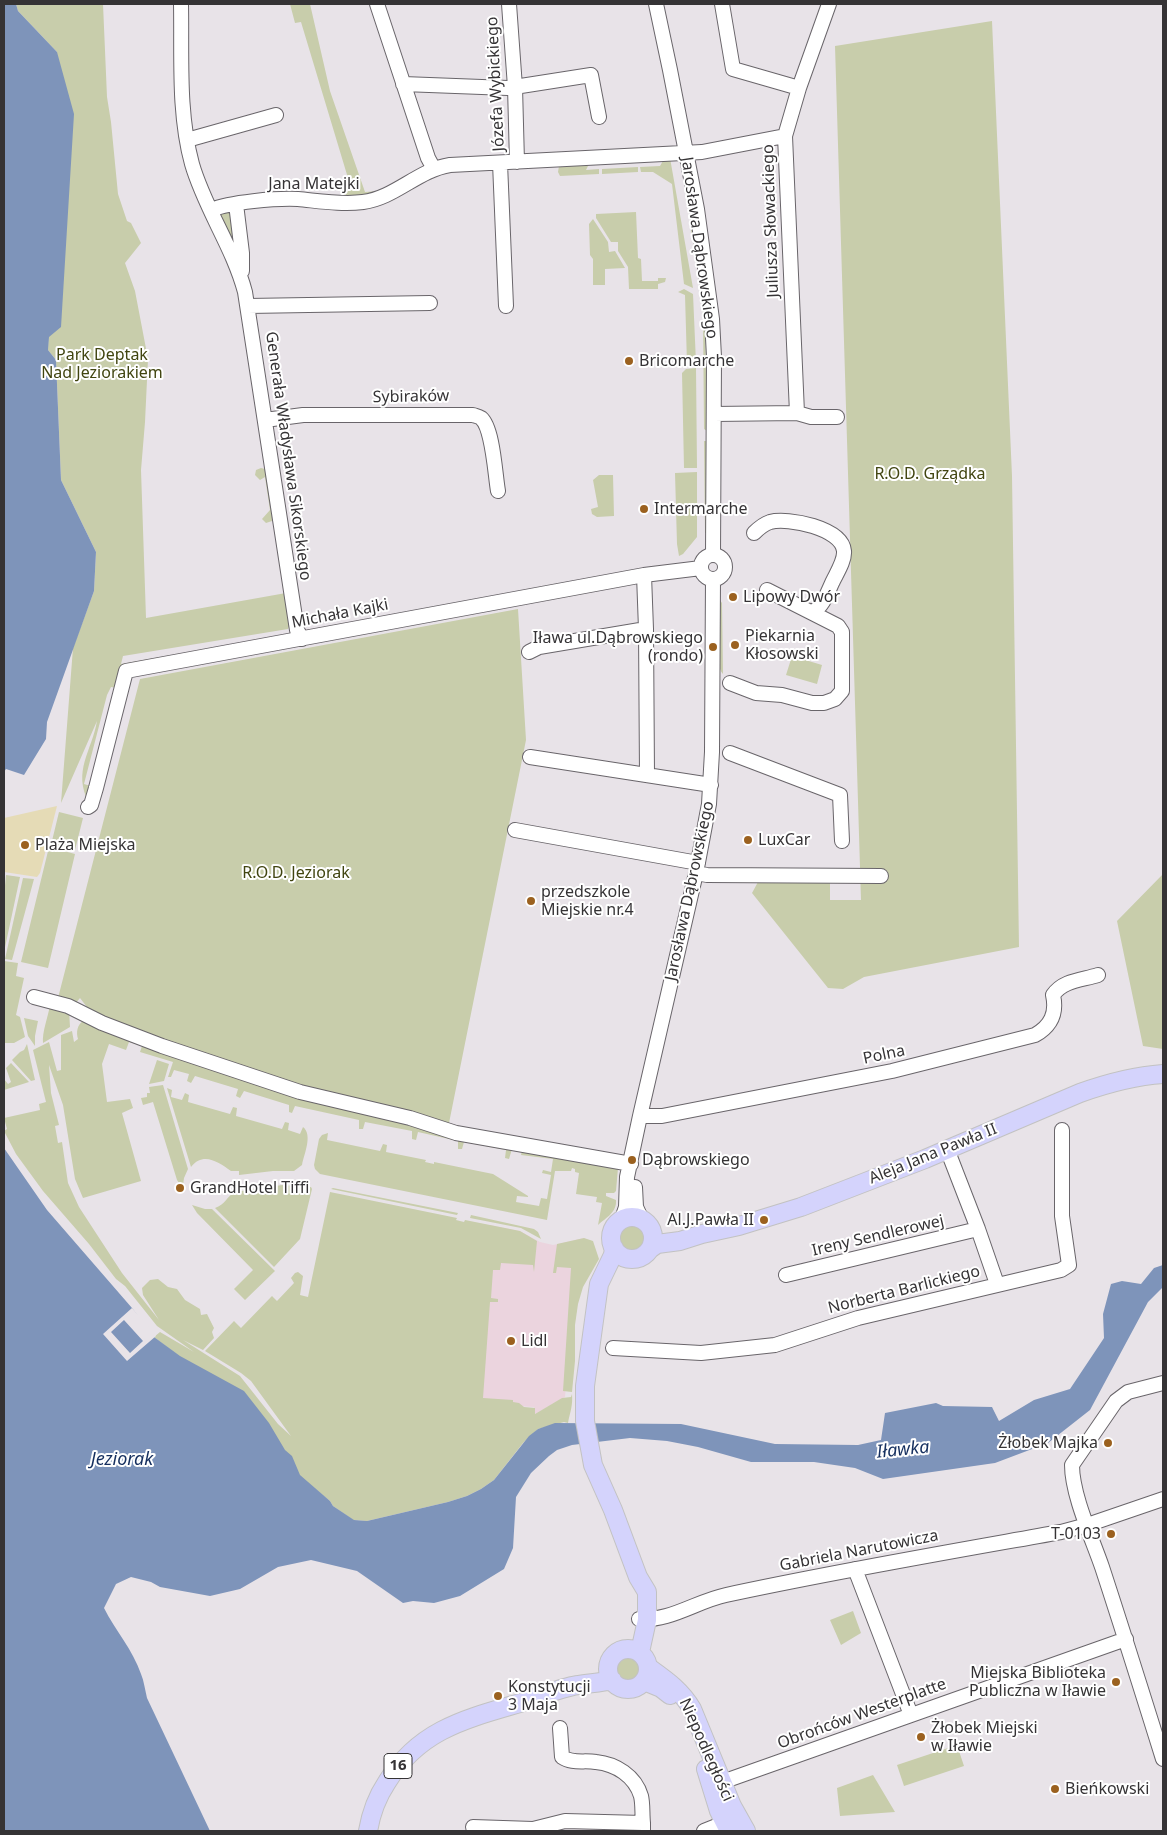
<!DOCTYPE html>
<meta charset="utf-8">
<style>
body{margin:0}
#map{position:relative;width:1167px;height:1835px;overflow:hidden;background:#e8e3e8;font-family:"Noto Sans",sans-serif}
canvas{display:block}
.frame{position:absolute;inset:0;border:5px solid #353335;pointer-events:none}
</style>
<div id="map">
<canvas width="1167" height="1835"></canvas>
<div class="frame"></div>
</div>
<script>
const context = document.querySelector('canvas').getContext('2d');
context.lineJoin = 'round';
function paint(path, color) {
  context.fillStyle = color;
  context.fill(path, 'evenodd');
}
function stroke(path, color, width, dash) {
  context.strokeStyle = color;
  context.lineWidth = width;
  context.lineCap = dash ? 'butt' : 'round';
  context.setLineDash(dash || []);
  context.stroke(path);
}
function write(font, color, halo, rows, align = 'center') {
  context.font = font + ' "Noto Sans",sans-serif';
  context.lineWidth = 4;
  context.setLineDash([]);
  context.textBaseline = 'middle';
  context.strokeStyle = halo;
  context.fillStyle = color;
  for (const [text, x, y, turn = 0] of rows) {
    context.save();
    context.translate(x, y);
    context.rotate((+turn || 0) * Math.PI / 180);
    context.textAlign = isNaN(turn) ? turn : align;
    if (halo) context.strokeText(text, 0, 0);
    context.fillText(text, 0, 0);
    context.restore();
  }
}
const commercial = new Path2D(`
 M 490,1225 L 520,1231 L 540,1242 L 553,1245 L 584,1238 L 571,1326 L 565,1397 L 535,1414 L 534,1407 L 478,1404 Z`);
const green = new Path2D(`
 M 16,4 L 103,4 L 107,97 L 111,122 L 118,194 L 127,221 L 131,223 L 141,243 L 125,263 L 135,291 L 148,359 L 145,422 L 141,470 L 146,618 L 286,593 L 290,624 L 288,629 L 123,656 L 121,664 L 285,635 L 135,665 L 117,688 L 111,687 L 107,695 L 84,784 L 94,787 L 89,803 C 72,771 92,751 97,721 L 61,803 L 73,648 L 94,591 L 96,552 L 61,480 L 56,360 L 48,350 L 57,52 L 18,11 Z
 M 290,4 L 310,4 L 330,91 L 365,192 L 379,191 L 380,192 L 358,198 L 343,196 L 342,191 L 351,188 L 301,22 L 295,23 Z
 M 992,21 L 1012,476 L 1019,947 L 864,977 L 843,989 L 828,988 L 752,893 L 758,882 L 830,882 L 830,900 L 861,900 L 835,46 Z
 M 670,158 L 693,288 L 684,284 L 672,184 L 653,172 L 641,172 L 640,167 L 660,166 L 664,159 Z
 M 590,162 L 586,170 L 599,169 L 599,174 L 560,176 L 558,172 L 559,166 Z
 M 638,167 L 638,172 L 602,174 L 602,169 Z
 M 231,211 L 238,254 L 220,217 L 222,212 Z
 M 636,212 L 638,258 L 641,259 L 642,281 L 658,281 L 658,278 L 666,278 L 665,282 L 658,284 L 658,289 L 629,289 L 628,267 L 618,251 L 618,242 L 611,242 L 596,218 L 596,214 Z
 M 593,219 L 608,242 L 609,252 L 615,251 L 625,268 L 605,269 L 605,285 L 593,285 L 593,259 L 590,255 L 589,224 Z
 M 691,230 L 693,230 L 699,265 L 705,315 L 707,431 L 704,429 L 703,315 L 698,265 Z
 M 684,289 L 693,294 L 696,363 L 687,364 L 685,295 L 678,292 Z
 M 696,368 L 697,468 L 684,468 L 682,373 L 686,369 Z
 M 704,441 L 706,441 L 706,533 L 705,533 Z
 M 261,468 L 265,469 L 274,518 L 272,521 L 266,523 L 262,519 L 270,510 L 265,477 L 260,480 L 255,475 L 256,470 Z
 M 697,472 L 697,537 L 683,554 L 679,556 L 677,544 L 675,473 Z
 M 599,475 L 613,475 L 614,516 L 597,517 L 592,514 L 591,509 L 598,507 L 593,480 Z
 M 720,600 L 722,603 L 723,674 C 713,664 719,615 720,600 Z
 M 518,609 L 526,740 L 449,1123 L 302,1088 L 104,1018 L 90,1011 L 80,998 L 75,1004 L 58,998 L 140,679 Z
 M 792,656 L 822,665 L 817,684 L 786,675 Z
 M 59,812 L 83,818 L 75,850 L 51,845 Z
 M 49,847 L 75,854 L 48,968 L 21,962 Z
 M 1163,874 L 1163,1049 L 1143,1046 L 1117,921 Z
 M 6,875 L 20,877 L 4,952 L 4,896 Z
 M 23,878 L 34,879 L 12,960 L 5,959 Z
 M 4,961 L 18,963 L 16,976 L 24,978 L 16,1015 L 20,1017 L 25,1037 L 14,1043 L 4,1043 Z
 M 50,1005 L 69,1010 L 70,1027 L 43,1043 C 42,1032 48,1017 50,1005 Z
 M 24,1018 L 38,1021 L 35,1036 L 35,1046 L 28,1036 Z
 M 84,1020 L 512,1149 L 509,1159 L 505,1158 L 506,1150 L 464,1142 L 462,1149 L 458,1149 L 458,1141 L 418,1132 L 416,1140 L 412,1139 L 412,1131 L 365,1122 L 363,1129 L 359,1129 L 359,1120 L 295,1106 L 292,1113 L 289,1112 L 289,1105 L 244,1091 L 240,1098 L 236,1096 L 238,1089 L 195,1076 L 191,1083 L 187,1081 L 189,1074 L 174,1070 L 171,1077 L 168,1077 L 173,1062 L 140,1052 L 142,1046 L 129,1042 L 126,1050 L 109,1044 L 102,1064 L 107,1102 L 130,1099 L 133,1108 L 122,1113 L 141,1181 L 83,1198 L 75,1179 L 63,1105 L 49,1065 L 51,1093 L 59,1125 L 55,1126 L 58,1143 L 62,1142 L 68,1183 L 79,1207 L 122,1273 L 159,1320 L 143,1295 L 142,1288 L 150,1280 L 158,1279 L 168,1287 L 177,1289 L 185,1300 L 200,1309 L 201,1315 L 207,1314 L 214,1328 L 212,1332 L 214,1338 L 203,1350 L 183,1340 L 240,1376 L 278,1424 L 291,1436 L 251,1381 L 241,1373 L 205,1351 L 234,1321 L 241,1328 L 271,1297 L 272,1296 L 277,1301 L 294,1283 L 291,1278 L 295,1273 L 298,1272 L 303,1276 L 300,1295 L 308,1297 L 330,1192 L 457,1218 L 456,1220 L 464,1222 L 465,1220 L 520,1231 L 537,1241 L 534,1272 L 533,1265 L 501,1263 L 500,1270 L 493,1270 L 491,1298 L 498,1299 L 498,1302 L 490,1302 L 483,1398 L 513,1400 L 513,1402 L 519,1403 L 524,1407 L 535,1408 L 535,1414 L 562,1398 L 571,1397 L 572,1394 C 573,1406 570,1412 568,1423 L 564,1422 L 538,1429 L 523,1443 L 494,1480 L 481,1489 L 467,1496 L 448,1502 L 367,1521 L 353,1520 L 333,1506 L 330,1501 L 299,1476 L 208,1379 L 154,1337 L 160,1332 L 194,1352 L 157,1326 L 125,1286 L 116,1279 L 89,1244 L 43,1191 L 16,1154 L 4,1131 L 7,1129 L 4,1118 L 40,1110 L 39,1104 L 46,1102 L 33,1050 L 49,1042 L 57,1071 L 61,1070 L 61,1035 L 72,1031 L 74,1042 L 78,1039 C 76,1032 77,1025 84,1020 Z
 M 27,1044 L 35,1080 L 31,1081 L 12,1060 L 20,1052 L 24,1050 Z
 M 157,1060 L 169,1064 L 164,1081 L 149,1084 Z
 M 11,1063 L 29,1082 L 4,1090 L 4,1079 L 8,1084 L 11,1082 L 6,1068 Z
 M 163,1085 L 188,1169 L 184,1178 L 183,1185 L 181,1186 L 177,1180 L 153,1102 L 143,1105 L 141,1098 L 147,1097 L 147,1093 L 150,1093 L 149,1087 Z
 M 167,1088 L 172,1090 L 171,1097 L 182,1100 L 185,1093 L 189,1095 L 188,1102 L 230,1114 L 233,1107 L 237,1108 L 236,1116 L 282,1129 L 285,1122 L 289,1123 L 288,1130 L 300,1134 L 303,1127 C 313,1135 304,1154 302,1165 L 294,1171 L 273,1171 L 239,1175 L 239,1171 L 231,1171 C 219,1163 204,1151 191,1167 Z
 M 328,1133 L 327,1140 L 380,1151 L 383,1144 L 387,1145 L 386,1152 L 426,1160 L 425,1162 L 434,1164 L 434,1162 L 493,1174 L 528,1196 L 528,1197 L 517,1196 L 516,1202 L 539,1206 L 541,1198 L 547,1199 L 551,1175 L 542,1173 L 543,1170 L 551,1172 L 553,1159 L 521,1155 L 522,1151 L 618,1168 L 616,1191 L 614,1193 L 606,1193 L 606,1196 L 616,1200 C 617,1212 607,1217 598,1225 L 602,1203 L 596,1202 L 597,1197 L 576,1194 L 579,1173 L 575,1172 L 575,1169 L 572,1168 L 571,1171 L 555,1171 L 547,1220 L 320,1174 L 315,1169 L 314,1165 L 319,1139 L 322,1135 Z
 M 282,1185 L 311,1187 L 312,1189 L 300,1239 L 274,1267 L 215,1208 C 225,1205 227,1196 235,1192 Z
 M 333,1188 L 458,1213 L 457,1215 L 331,1189 Z
 M 192,1205 L 205,1209 L 212,1209 L 275,1271 L 245,1300 L 234,1289 L 253,1270 L 197,1213 Z
 M 471,1215 L 534,1229 L 538,1232 L 541,1239 L 521,1228 L 470,1218 Z
 M619 1238a13 13 0 1 1 26 0a13 13 0 1 1-26 0Z
 M 584,1238 L 593,1241 L 599,1259 L 583,1287 L 578,1304 L 575,1325 L 575,1361 L 572,1392 L 563,1391 L 571,1268 L 557,1267 L 556,1273 L 553,1273 L 557,1244 Z
 M 853,1611 L 861,1633 L 841,1645 L 830,1620 Z
 M616 1669a12 12 0 1 1 24 0a12 12 0 1 1-24 0Z
 M 957,1745 L 964,1766 L 904,1786 L 897,1765 Z
 M 873,1775 L 895,1812 L 840,1816 L 837,1788 Z`);
const sand = new Path2D(`
 M 57,806 L 40,873 L 37,877 L 4,872 L 4,818 Z`);
const water = new Path2D(`
 M 4,4 L 16,4 L 18,11 L 57,52 L 74,114 L 61,327 L 49,337 L 48,350 L 56,360 L 61,480 L 96,552 L 94,591 L 47,722 L 46,739 L 24,775 L 6,769 L 4,772 Z
 M 4,1148 L 47,1210 L 132,1308 L 154,1337 L 180,1356 L 244,1391 L 269,1423 L 285,1450 L 292,1456 L 300,1475 L 330,1501 L 333,1506 L 354,1520 L 367,1521 L 448,1502 L 467,1496 L 481,1489 L 494,1480 L 529,1436 L 538,1429 L 555,1423 L 681,1424 L 775,1444 L 858,1445 L 881,1440 L 885,1413 L 936,1403 L 943,1406 L 992,1407 L 999,1421 L 1034,1400 L 1070,1389 L 1104,1338 L 1103,1314 L 1111,1284 L 1122,1281 L 1141,1284 L 1154,1268 L 1163,1265 L 1163,1287 L 1148,1302 L 1090,1410 L 1048,1443 L 995,1463 L 883,1479 L 855,1468 L 814,1462 L 751,1462 L 698,1447 L 667,1441 L 630,1438 L 572,1445 L 557,1450 L 549,1456 L 531,1473 L 516,1497 L 513,1548 L 504,1569 L 460,1596 L 434,1603 L 413,1601 L 403,1603 L 357,1571 L 311,1560 L 278,1567 L 240,1589 L 210,1596 L 160,1587 L 151,1582 L 131,1577 L 116,1584 L 104,1608 C 115,1630 133,1650 141,1674 C 144,1681 145,1690 147,1698 L 210,1831 L 4,1831 Z`);
const pier = new Path2D(`
 M 132,1308 L 156,1336 L 127,1361 L 103,1334 ZM 124,1320 L 143,1341 L 130,1353 L 111,1332 Z`);
const minor = new Path2D(`
 M 181,4 C 182,57 178,113 192,164 C 205,209 233,247 245,292 L 297,630 L 302,639
 M 377,4 L 428,158 L 434,169
 M 509,4 L 515,87 L 517,162
 M 656,4 L 670,70 L 697,209 L 712,319 L 714,357 L 713,555
 M 722,4 L 733,69 L 799,88
 M 403,84 L 508,88 L 591,75 L 599,117
 M 187,140 L 276,115
 M 500,163 L 506,306
 M 236,204 L 242,253 L 242,271
 M 211,210 C 230,202 276,198 298,199 C 319,201 342,205 363,202 C 395,198 418,170 450,165 L 702,152 L 785,136
 M 248,306 L 430,303
 M 797,413 L 785,136 L 799,88 L 829,4
 M 714,414 L 797,413 L 811,417 L 837,417
 M 265,420 L 303,415 L 473,415 C 476,416 478,416 481,418 C 493,428 495,474 498,491
 M 754,533 C 759,528 764,524 770,522 C 788,517 842,528 844,551 C 845,561 836,574 832,583 C 827,594 823,606 813,612
 M701 567a12 12 0 1 1 24 0a12 12 0 1 1-24 0Z
 M 644,575 L 646,629 L 647,775
 M 529,652 L 539,647 L 646,629
 M 730,683 L 756,693 L 782,695 L 812,703 L 824,703 L 835,699 L 842,691 L 842,632 L 838,626 L 767,590
 M 730,753 L 840,795 L 842,841
 M 530,757 L 711,785
 M 88,807 L 91,805 L 96,788 L 126,671 L 644,575 L 701,568
 M 515,830 L 698,863
 M 696,873 L 707,875 L 881,876
 M 34,997 L 68,1006 L 102,1023 L 162,1046 L 300,1092 L 410,1118 L 456,1133 L 631,1164
 M 640,1116 L 662,1116 L 892,1071 L 1035,1035 C 1051,1026 1057,1013 1053,995 C 1063,980 1083,980 1098,975
 M 947,1149 L 978,1229 L 997,1284
 M 635,1187 L 636,1207 L 642,1220
 M 622,1219 L 626,1207 L 627,1177 L 640,1116 L 696,873 L 709,804 L 712,752 L 713,579
 M 786,1275 L 978,1229
 M 613,1348 L 701,1353 L 775,1345 L 858,1318 L 1061,1270 L 1069,1265 L 1062,1216 L 1062,1130
 M 1163,1383 L 1128,1392 L 1116,1401 L 1072,1465 C 1072,1495 1092,1538 1102,1567 C 1123,1631 1143,1695 1163,1759
 M 855,1569 L 911,1715
 M 639,1619 C 669,1622 697,1601 726,1595 C 837,1571 949,1552 1061,1532 L 1087,1525 L 1163,1499
 M 560,1728 L 562,1757 C 572,1764 584,1760 596,1762 C 616,1764 635,1776 641,1796 C 643,1804 642,1814 643,1823
 M 722,1782 L 1126,1639
 M 473,1827 L 533,1829 L 565,1821 L 643,1823 L 643,1831
 M 704,1831 L 734,1819`);
const major = new Path2D(`
 M611 1238a21 21 0 1 1 42 0a21 21 0 1 1-42 0Z
 M 614,1248 L 613,1255 L 599,1284 L 585,1386 L 585,1421 L 593,1465 L 613,1510 L 638,1577 L 647,1592 L 647,1620 L 640,1652
 M 650,1249 L 657,1244 L 680,1241 L 702,1234 L 739,1226 L 801,1207 L 925,1159 L 1080,1093 C 1108,1083 1134,1076 1163,1074
 M608 1669a20 20 0 1 1 40 0a20 20 0 1 1-40 0Z
 M 648,1667 C 666,1680 681,1690 692,1709 L 732,1806 L 746,1831
 M 644,1681 L 661,1688 L 670,1695
 M 706,1769 L 719,1811 L 729,1831
 M 368,1831 C 371,1813 377,1797 387,1782 C 419,1730 465,1719 520,1703 C 539,1697 559,1688 578,1685 C 589,1683 600,1683 612,1680`);
const markers = [
 [629,361,5,"#9b611f"],
 [644,509,5,"#9b611f"],
 [733,597,5,"#9b611f"],
 [735,645,5,"#9b611f"],
 [713,647,5,"#9b611f"],
 [748,840,5,"#9b611f"],
 [25,845,5,"#9b611f"],
 [531,901,5,"#9b611f"],
 [632,1160,5,"#9b611f"],
 [180,1188,5,"#9b611f"],
 [764,1220,5,"#9b611f"],
 [511,1341,5,"#9b611f"],
 [1108,1443,5,"#9b611f"],
 [1111,1534,5,"#9b611f"],
 [1116,1682,5,"#9b611f"],
 [498,1696,5,"#9b611f"],
 [921,1737,5,"#9b611f"],
 [1055,1789,5,"#9b611f"]
];
const shields = [
 [398,1766,28]
];
const shieldNames = [
 ["16",398,1766]
];
const streetNames = [
 ["Józefa Wybickiego",496,84,-93],
 ["Jana Matejki",314,184],
 ["Juliusza Słowackiego",771,221,-92],
 ["Jarosława Dąbrowskiego",699,248,82],
 ["Sybiraków",411,397,-1],
 ["Generała Władysława Sikorskiego",288,456,82],
 ["Michała Kajki",340,614,-11],
 ["Jarosława Dąbrowskiego",690,891,-78],
 ["Polna",884,1055,-12],
 ["Aleja Jana Pawła II",933,1154,-22],
 ["Ireny Sendlerowej",878,1236,-13],
 ["Norberta Barlickiego",904,1290,-14],
 ["Gabriela Narutowicza",859,1551,-11],
 ["Obrońców Westerplatte",862,1714,-20],
 ["Niepodległości",706,1750,66]
];
const parkNames = [
 ["Park Deptak",102,355],
 ["Nad Jeziorakiem",102,373],
 ["R.O.D. Grządka",930,474],
 ["R.O.D. Jeziorak",296,873]
];
const poiNames = [
 ["Bricomarche",639,361],
 ["Intermarche",654,509],
 ["Lipowy Dwór",743,597],
 ["Piekarnia",745,636],
 ["Kłosowski",745,654],
 ["Iława ul.Dąbrowskiego",703,638,"right"],
 ["(rondo)",703,656,"right"],
 ["LuxCar",758,840],
 ["Plaża Miejska",35,845],
 ["przedszkole",541,892],
 ["Miejskie nr.4",541,910],
 ["Dąbrowskiego",642,1160],
 ["GrandHotel Tiffi",190,1188],
 ["Al.J.Pawła II",754,1220,"right"],
 ["Lidl",521,1341],
 ["Żłobek Majka",1098,1443,"right"],
 ["T-0103",1101,1534,"right"],
 ["Miejska Biblioteka",1106,1673,"right"],
 ["Publiczna w Iławie",1106,1691,"right"],
 ["Konstytucji",508,1687],
 ["3 Maja",508,1705],
 ["Żłobek Miejski",931,1728],
 ["w Iławie",931,1746],
 ["Bieńkowski",1065,1789]
];
const waterNames = [
 ["Iławka",903,1450,-6],
 ["Jeziorak",122,1460]
];
paint(commercial, '#ebd4de');
paint(green, '#c8cdab');
paint(sand, '#e5dbb6');
paint(water, '#7e94ba');
paint(pier, '#e8e3e8');
stroke(minor, '#69656a', 16);
stroke(major, '#c2c2c2', 20);
stroke(minor, '#fff', 14);
stroke(major, '#d4d3fc', 18);
for (const [x, y, r, color] of markers) {
  const dot = new Path2D();
  dot.arc(x, y, r, 0, 2 * Math.PI);
  context.fillStyle = color;
  context.fill(dot);
  stroke(dot, '#fff', 2);
}
for (const [x, y, w] of shields) {
  const box = new Path2D();
  box.roundRect(x - w / 2, y - 12.5, w, 25, 4);
  context.fillStyle = '#fff';
  context.fill(box);
  stroke(box, '#353335', 1);
}
write('bold 15px', '#353335', null, shieldNames);
write('16px', '#353335', '#fff', streetNames);
write('16px', '#414510', '#fff', parkNames);
write('16px', '#353335', '#fff', poiNames, 'left');
write('italic 18px', '#152f5f', '#fff', waterNames);
</script>
